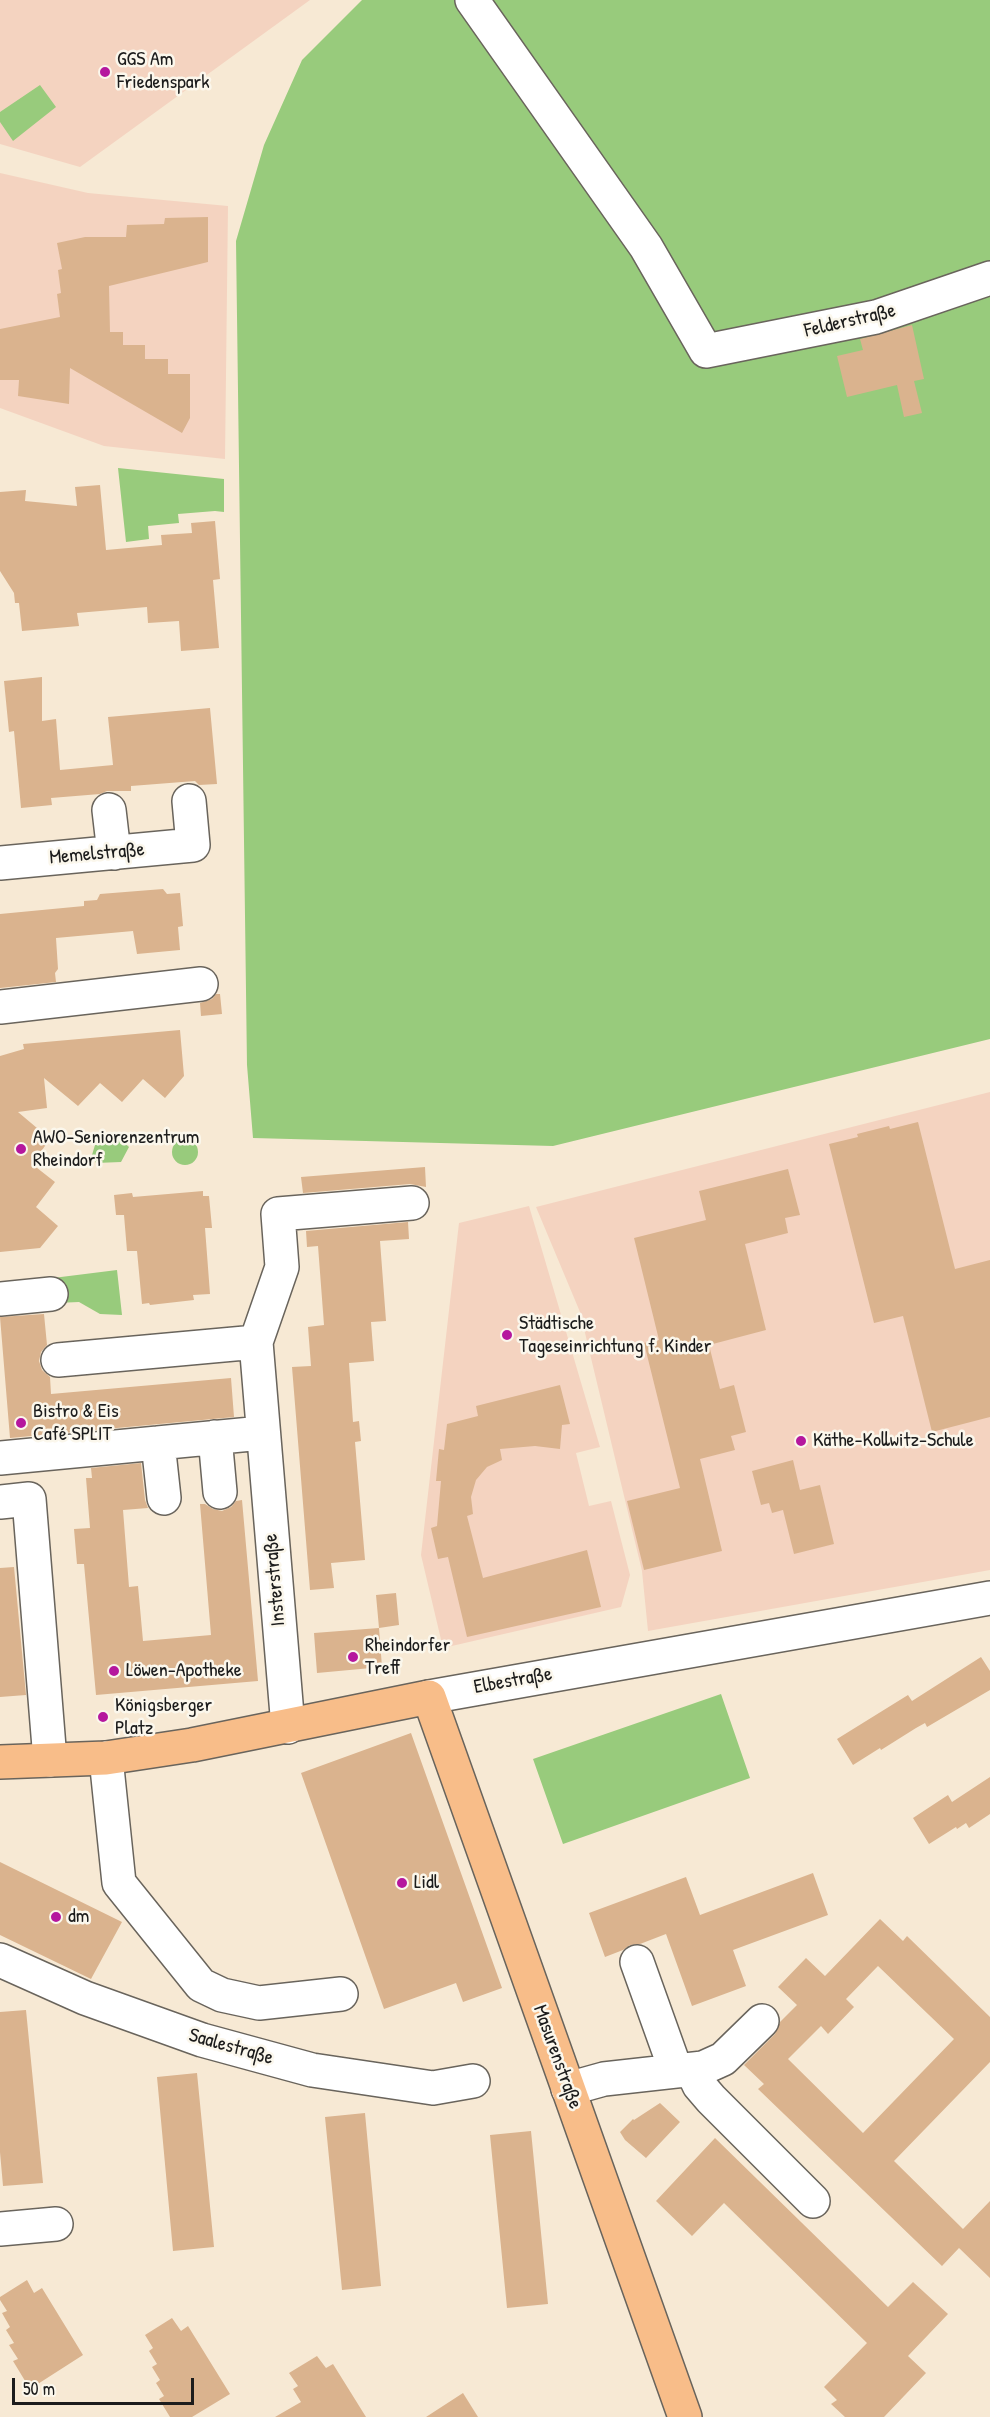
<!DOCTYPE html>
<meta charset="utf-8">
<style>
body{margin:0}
#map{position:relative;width:990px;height:2417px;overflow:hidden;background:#f7e9d4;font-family:"Patrick Hand",sans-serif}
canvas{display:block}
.scale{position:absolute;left:12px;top:2378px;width:182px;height:27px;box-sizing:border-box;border:3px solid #1c1c1c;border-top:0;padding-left:8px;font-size:18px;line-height:21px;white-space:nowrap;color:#1c1c1c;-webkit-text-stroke:4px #fbf7ec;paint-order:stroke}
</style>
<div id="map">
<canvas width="990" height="2417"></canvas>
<div class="scale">50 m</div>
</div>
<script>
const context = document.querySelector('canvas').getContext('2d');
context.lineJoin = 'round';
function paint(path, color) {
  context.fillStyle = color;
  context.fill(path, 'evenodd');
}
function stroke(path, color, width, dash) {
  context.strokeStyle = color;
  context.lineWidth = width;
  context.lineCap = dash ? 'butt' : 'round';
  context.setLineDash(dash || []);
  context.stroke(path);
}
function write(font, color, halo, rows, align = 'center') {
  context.font = font + ' "Patrick Hand",sans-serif';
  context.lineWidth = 5;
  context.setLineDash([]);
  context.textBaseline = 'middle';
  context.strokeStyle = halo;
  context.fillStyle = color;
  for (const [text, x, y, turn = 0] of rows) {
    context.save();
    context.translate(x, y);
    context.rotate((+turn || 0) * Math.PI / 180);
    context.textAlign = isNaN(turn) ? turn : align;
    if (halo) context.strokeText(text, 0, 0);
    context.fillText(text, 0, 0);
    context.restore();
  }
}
const built = new Path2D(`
 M 0,0 L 310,0 L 80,167 L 0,144 Z
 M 0,173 L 88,193 L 228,206 L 225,459 L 104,446 L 0,408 Z
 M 990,1092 L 990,1570 L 648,1631 L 642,1571 L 580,1312 L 536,1207 Z
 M 529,1206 L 600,1447 L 576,1453 L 589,1506 L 611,1501 L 630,1575 L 621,1607 L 443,1648 L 421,1555 L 459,1223 Z`);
const green = new Path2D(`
 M 362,0 L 990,0 L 990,1039 L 553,1146 L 253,1138 L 247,1065 L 236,241 L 264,145 L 302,60 Z
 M 40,85 L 56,107 L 13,141 L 0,122 L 0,112 Z
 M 118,468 L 224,479 L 224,512 L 215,511 L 178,514 L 179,523 L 148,526 L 149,539 L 126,542 Z
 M 120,1139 L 129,1147 L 121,1162 L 96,1163 L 92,1155 L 95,1145 Z
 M172 1152a13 13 0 1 1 26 0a13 13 0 1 1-26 0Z
 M 117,1270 L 122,1315 L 100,1314 L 79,1302 L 56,1303 L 53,1278 Z
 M 721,1694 L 750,1778 L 563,1844 L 533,1759 Z`);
const building = new Path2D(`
 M 208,217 L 208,262 L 109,286 L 110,332 L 123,332 L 123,345 L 145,345 L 145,359 L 168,359 L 168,374 L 190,374 L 190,418 L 182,433 L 70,368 L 69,404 L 18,396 L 19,380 L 0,380 L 0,329 L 60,317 L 57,294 L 61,293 L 58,270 L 62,269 L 57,243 L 85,237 L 126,237 L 127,225 L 164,224 L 165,218 Z
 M 912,325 L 924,379 L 914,381 L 922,413 L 904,417 L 897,385 L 847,397 L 837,356 L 863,350 L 860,339 Z
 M 100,485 L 106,550 L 162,545 L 161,535 L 192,533 L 191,523 L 215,521 L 220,579 L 213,580 L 219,648 L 181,651 L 179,621 L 148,623 L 147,607 L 77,613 L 79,626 L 22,631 L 19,603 L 15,603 L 14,593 L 0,571 L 0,492 L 26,490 L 25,501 L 77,506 L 75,487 Z
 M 42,677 L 42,721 L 56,719 L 60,770 L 113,765 L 108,717 L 210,708 L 217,784 L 199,785 L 195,781 L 131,786 L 131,791 L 107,791 L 100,794 L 51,798 L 52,805 L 21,808 L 14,731 L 9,732 L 4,681 Z
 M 163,889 L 167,894 L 180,893 L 183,926 L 178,927 L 180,950 L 137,954 L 133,931 L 56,938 L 58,969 L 55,973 L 56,982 L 0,988 L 0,914 L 84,906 L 84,901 L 97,900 L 100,894 Z
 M 216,994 L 220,994 L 222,1014 L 201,1016 L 200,1003 L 212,999 Z
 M 180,1030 L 184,1076 L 165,1098 L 143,1079 L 122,1102 L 100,1083 L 78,1106 L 44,1078 L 47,1108 L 18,1112 L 50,1139 L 32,1164 L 55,1182 L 36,1207 L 58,1226 L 40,1248 L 0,1252 L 0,1056 L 24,1049 L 23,1044 Z
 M 918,1122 L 955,1269 L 990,1260 L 990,1417 L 932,1432 L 903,1316 L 874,1323 L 829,1144 L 858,1137 L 857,1134 L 889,1126 L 890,1129 Z
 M 425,1167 L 426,1187 L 410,1184 L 303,1193 L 301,1177 Z
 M 788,1169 L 800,1215 L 785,1218 L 788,1233 L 745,1244 L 766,1330 L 709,1345 L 720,1389 L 734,1385 L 746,1432 L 731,1436 L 735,1450 L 700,1459 L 722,1551 L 644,1570 L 627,1501 L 680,1488 L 644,1343 L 659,1340 L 634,1238 L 706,1220 L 699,1191 Z
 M 203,1191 L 203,1196 L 209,1196 L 212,1228 L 205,1228 L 210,1294 L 193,1295 L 194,1300 L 150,1305 L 149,1303 L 142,1304 L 137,1251 L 127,1251 L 124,1215 L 116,1215 L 114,1195 L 132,1193 L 133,1197 Z
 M 408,1222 L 409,1239 L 380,1241 L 386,1321 L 371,1322 L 374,1361 L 349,1363 L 353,1422 L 359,1421 L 361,1441 L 355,1442 L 365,1560 L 331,1563 L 334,1588 L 310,1590 L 292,1367 L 311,1366 L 308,1327 L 324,1325 L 318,1246 L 307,1247 L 306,1231 Z
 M 44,1314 L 47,1345 L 41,1352 L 39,1361 L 42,1370 L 50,1377 L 51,1394 L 231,1378 L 234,1417 L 10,1438 L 0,1317 Z
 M 560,1385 L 570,1424 L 562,1425 L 560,1449 L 535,1446 L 500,1449 L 502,1460 L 487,1467 L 476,1480 L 471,1497 L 473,1514 L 467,1516 L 483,1578 L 587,1550 L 601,1607 L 467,1637 L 448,1557 L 438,1559 L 431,1528 L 437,1526 L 441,1481 L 436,1481 L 439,1449 L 444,1450 L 447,1424 L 478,1416 L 476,1406 Z
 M 793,1460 L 800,1490 L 820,1485 L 834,1544 L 794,1554 L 783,1510 L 772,1513 L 769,1503 L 761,1505 L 752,1471 Z
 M 141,1463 L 145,1500 L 148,1508 L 123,1510 L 129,1587 L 138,1586 L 143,1641 L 211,1635 L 200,1504 L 205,1504 L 213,1509 L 222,1511 L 231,1507 L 236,1501 L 242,1500 L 258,1681 L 96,1695 L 84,1564 L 77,1564 L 74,1529 L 90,1528 L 86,1478 L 92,1478 L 91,1468 Z
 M 14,1567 L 26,1695 L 0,1697 L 0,1568 Z
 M 396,1593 L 399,1625 L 379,1628 L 376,1595 Z
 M 379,1628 L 382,1667 L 317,1673 L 314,1633 Z
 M 981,1657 L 990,1671 L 990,1690 L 927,1727 L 925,1723 L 916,1728 L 881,1750 L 880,1748 L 853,1765 L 837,1739 L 908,1695 L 912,1701 Z
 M 411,1733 L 502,1988 L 463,2002 L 456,1983 L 384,2009 L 301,1773 Z
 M 990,1777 L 990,1814 L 969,1828 L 966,1823 L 957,1829 L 956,1827 L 929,1844 L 913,1818 L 948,1795 L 952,1802 Z
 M 0,1862 L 122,1922 L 91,1979 L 0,1935 Z
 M 813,1873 L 828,1915 L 733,1950 L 746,1986 L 692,2006 L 666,1934 L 640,1944 L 630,1945 L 623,1950 L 605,1957 L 589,1913 L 686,1877 L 700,1915 Z
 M 880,1919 L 903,1941 L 907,1936 L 990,2017 L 990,2062 L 894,2161 L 963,2229 L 990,2201 L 990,2278 L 959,2248 L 942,2266 L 758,2089 L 764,2084 L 744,2065 L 775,2034 L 780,2022 L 797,2005 L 778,1987 L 806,1958 L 825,1976 ZM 878,1966 L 954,2039 L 863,2133 L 788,2059 L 821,2026 L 828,2034 L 854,2007 L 846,1999 Z
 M 26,2010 L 43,2183 L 3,2186 L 0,2152 L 0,2012 Z
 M 197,2073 L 214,2247 L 173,2251 L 157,2077 Z
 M 660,2103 L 680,2122 L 646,2158 L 625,2140 L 620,2132 L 633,2119 L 634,2120 Z
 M 365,2113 L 381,2286 L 342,2290 L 325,2117 Z
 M 531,2131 L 548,2304 L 507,2308 L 490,2135 Z
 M 715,2138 L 888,2307 L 913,2282 L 948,2314 L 908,2356 L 926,2373 L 884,2417 L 845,2417 L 831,2404 L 837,2400 L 824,2387 L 867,2343 L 724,2203 L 692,2236 L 656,2201 Z
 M 27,2280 L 34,2293 L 42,2288 L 83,2355 L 30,2389 L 13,2361 L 18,2359 L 9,2345 L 14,2343 L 6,2330 L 10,2327 L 2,2313 L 7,2311 L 0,2300 L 0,2297 Z
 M 172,2318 L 181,2331 L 188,2326 L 230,2394 L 192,2417 L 170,2417 L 159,2399 L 164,2396 L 156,2383 L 160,2380 L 152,2367 L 157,2364 L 149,2351 L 153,2348 L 145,2335 Z
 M 317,2356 L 326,2368 L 333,2364 L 366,2417 L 275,2417 L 301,2402 L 293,2389 L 298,2386 L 289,2373 Z
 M 463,2393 L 478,2417 L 426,2417 Z`);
const minor = new Path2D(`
 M 472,0 L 646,247 L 706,351 L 876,317 L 990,278
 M 109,810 L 114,853
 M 0,863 L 193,845 L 189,801
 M 0,1007 L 201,984
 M 0,1299 L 51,1294
 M 58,1360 L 256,1342
 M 215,1437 L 220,1492
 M 158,1443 L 164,1498
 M 0,1458 L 262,1433
 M 0,1502 L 29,1499 L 50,1760
 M 429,1697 L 990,1598
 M 288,1727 L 256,1342 L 282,1267 L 278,1214 L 412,1203
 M 106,1758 L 119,1883 L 201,1985 L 222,1995 L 259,2003 L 341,1994
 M 0,1960 L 85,1998 L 202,2040 L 312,2070 L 433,2088 L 473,2081
 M 637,1962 L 676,2071
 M 692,2070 L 699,2085 L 711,2099 L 813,2201
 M 568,2089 L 604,2079 L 703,2068 L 723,2059 L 762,2021
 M 0,2229 L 56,2224`);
const major = new Path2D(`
 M 0,1762 L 106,1758 L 192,1745 L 429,1697 L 685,2417`);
const markers = [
 [105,72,6,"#b5179e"],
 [21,1149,6,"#b5179e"],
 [507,1335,6,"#b5179e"],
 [21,1423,6,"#b5179e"],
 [801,1441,6,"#b5179e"],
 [353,1657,6,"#b5179e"],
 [114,1671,6,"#b5179e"],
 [103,1717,6,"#b5179e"],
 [402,1883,6,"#b5179e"],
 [56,1917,6,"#b5179e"]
];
const poiNames = [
 ["GGS Am",117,60],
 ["Friedenspark",117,83],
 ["AWO-Seniorenzentrum",33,1138],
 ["Rheindorf",33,1161],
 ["Städtische",519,1324],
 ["Tageseinrichtung f. Kinder",519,1347],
 ["Bistro & Eis",33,1412],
 ["Café SPLIT",33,1435],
 ["Käthe-Kollwitz-Schule",813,1441],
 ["Rheindorfer",365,1646],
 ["Treff",365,1669],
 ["Löwen-Apotheke",126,1671],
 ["Königsberger",115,1706],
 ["Platz",115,1729],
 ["Lidl",414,1883],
 ["dm",68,1917]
];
const streetNames = [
 ["Felderstraße",850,321,-13],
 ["Memelstraße",97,854,-5],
 ["Insterstraße",275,1580,-95],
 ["Elbestraße",513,1681,-10],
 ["Saalestraße",231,2047,16],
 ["Masurenstraße",557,2057,70]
];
paint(built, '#f4d3c0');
paint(green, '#98cb7c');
paint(building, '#dab38e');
stroke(minor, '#69645c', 36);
stroke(major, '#69645c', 36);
stroke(minor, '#fff', 33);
stroke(major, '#f8bd89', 33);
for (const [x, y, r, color] of markers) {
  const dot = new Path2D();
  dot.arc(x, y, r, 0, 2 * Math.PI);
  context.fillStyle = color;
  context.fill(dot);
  stroke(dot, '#fbf7ec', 2);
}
write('20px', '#1c1c1c', '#fbf7ec', poiNames, 'left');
write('20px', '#1c1c1c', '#fbf7ec', streetNames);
</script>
